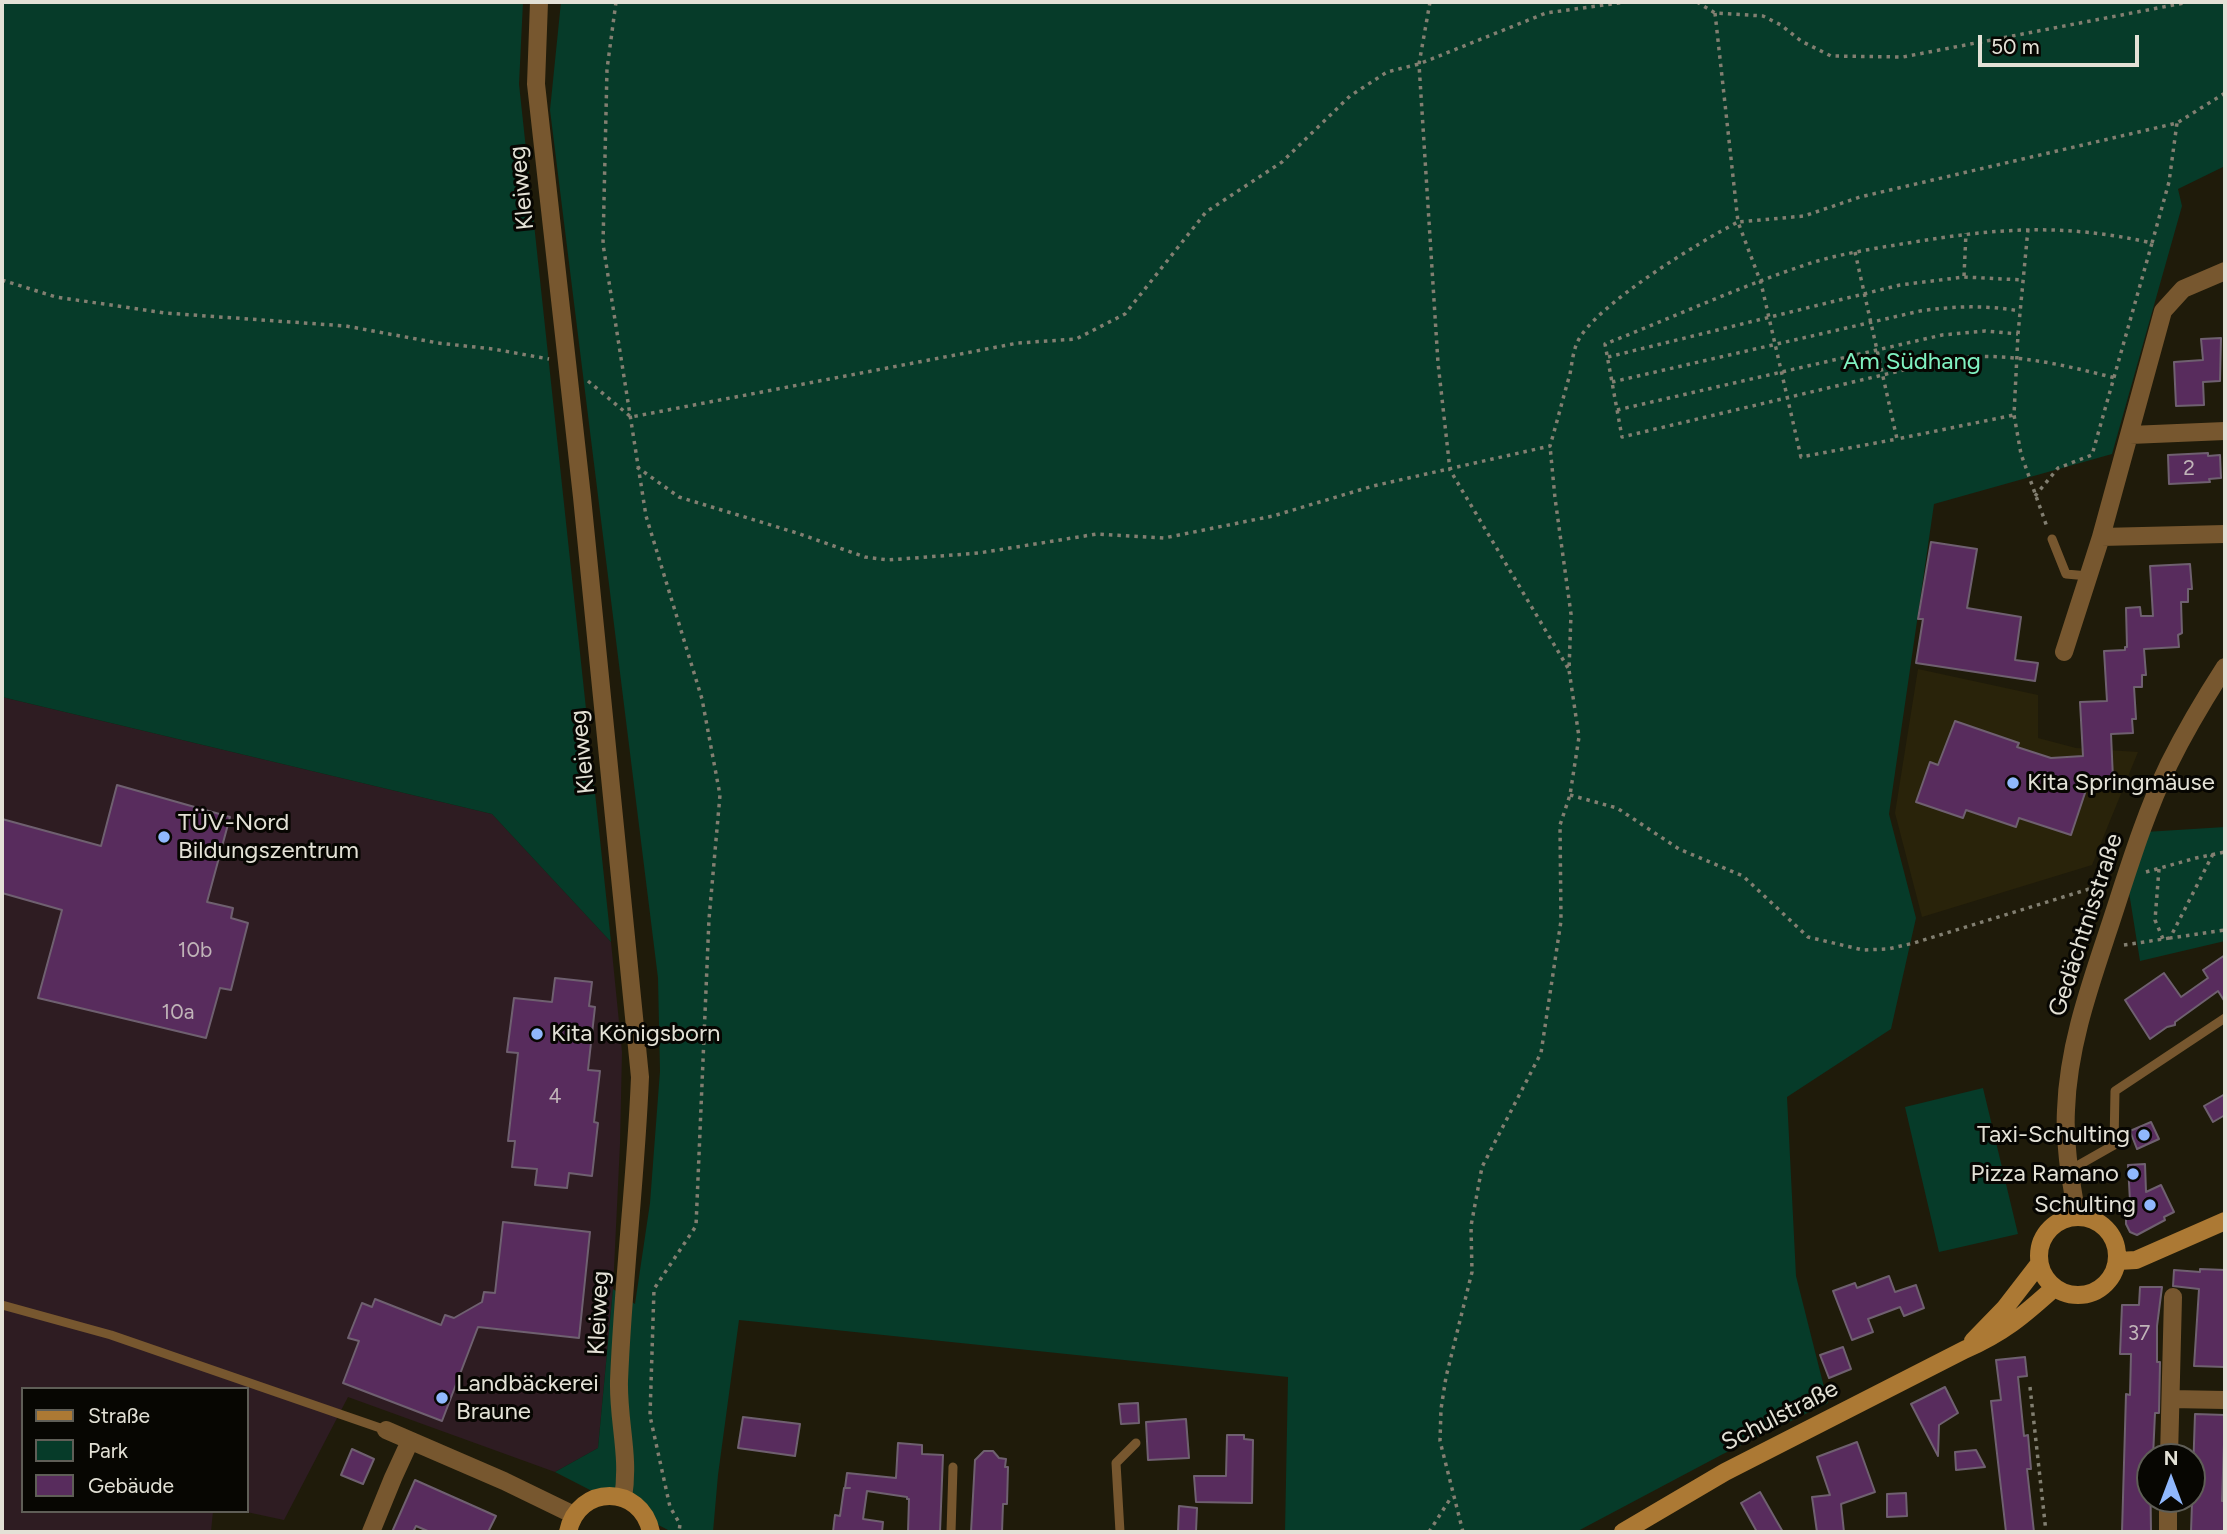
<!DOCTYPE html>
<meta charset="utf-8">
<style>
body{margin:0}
#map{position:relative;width:2227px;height:1534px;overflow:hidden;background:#1f1b0a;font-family:Figtree,sans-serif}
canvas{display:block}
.frame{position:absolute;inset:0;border:4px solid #e3e1d6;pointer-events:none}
.legend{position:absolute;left:21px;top:1387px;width:228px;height:126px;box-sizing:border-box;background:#070602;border:2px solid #5f5e57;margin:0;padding:9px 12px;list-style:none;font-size:21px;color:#e3e1d6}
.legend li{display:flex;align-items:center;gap:14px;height:35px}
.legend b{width:35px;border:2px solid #5f5e57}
.north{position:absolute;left:2136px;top:1443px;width:70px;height:70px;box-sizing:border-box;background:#070602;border:2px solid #5f5e57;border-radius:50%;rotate:0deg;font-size:19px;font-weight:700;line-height:28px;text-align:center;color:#e3e1d6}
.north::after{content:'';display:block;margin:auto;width:24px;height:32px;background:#90b8fd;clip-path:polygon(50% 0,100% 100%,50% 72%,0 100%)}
.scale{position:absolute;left:1978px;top:35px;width:161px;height:32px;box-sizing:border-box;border:4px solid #e3e1d6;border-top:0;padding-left:9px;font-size:21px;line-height:24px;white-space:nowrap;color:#e3e1d6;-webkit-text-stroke:5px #070602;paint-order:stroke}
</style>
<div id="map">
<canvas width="2227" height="1534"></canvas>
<div class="frame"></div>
<ul class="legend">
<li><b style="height:9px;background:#ac7934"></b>Straße</li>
<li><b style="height:19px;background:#063b29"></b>Park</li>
<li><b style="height:19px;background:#582c5d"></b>Gebäude</li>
</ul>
<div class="north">N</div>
<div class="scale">50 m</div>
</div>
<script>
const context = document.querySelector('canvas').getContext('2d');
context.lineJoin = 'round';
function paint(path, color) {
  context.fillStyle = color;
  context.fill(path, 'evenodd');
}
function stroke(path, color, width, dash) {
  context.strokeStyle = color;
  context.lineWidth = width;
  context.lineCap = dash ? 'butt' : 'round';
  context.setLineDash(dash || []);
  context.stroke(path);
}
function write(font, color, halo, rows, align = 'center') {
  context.font = font + ' Figtree,sans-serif';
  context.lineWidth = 6;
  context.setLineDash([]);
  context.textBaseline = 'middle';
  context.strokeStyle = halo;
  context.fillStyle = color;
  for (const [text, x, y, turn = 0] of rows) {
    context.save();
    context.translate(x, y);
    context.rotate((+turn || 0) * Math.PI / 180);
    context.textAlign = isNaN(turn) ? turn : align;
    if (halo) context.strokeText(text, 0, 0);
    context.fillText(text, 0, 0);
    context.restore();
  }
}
const industrial = new Path2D(`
 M 2,697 L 492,814 L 611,942 L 622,1052 L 620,1144 L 613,1289 L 598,1448 L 555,1472 L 348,1397 L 284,1520 L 242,1511 L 247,1511 L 247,1389 L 23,1389 L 23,1511 L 213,1511 L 211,1532 L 2,1532 Z`);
const built = new Path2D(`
 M 1918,669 L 2038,695 L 2038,738 L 2076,748 L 2138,752 L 2092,865 L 1922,917 L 1895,813 Z`);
const green = new Path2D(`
 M 2,2 L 523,2 L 519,84 L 611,942 L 492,814 L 2,697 Z
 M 561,2 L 2225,2 L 2225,166 L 2178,189 L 2182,206 L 2112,454 L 1934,504 L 1889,814 L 1916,918 L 1891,1029 L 1787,1097 L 1796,1276 L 1828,1403 L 1723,1454 L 1576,1532 L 1285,1532 L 1288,1377 L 739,1320 L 718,1475 L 713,1532 L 672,1532 L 555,1472 L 598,1448 L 613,1289 L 635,1304 L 650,1203 L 660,1071 L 658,978 L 550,110 Z
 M 2225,827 L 2225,941 L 2140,961 L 2128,886 L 2145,832 Z
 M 1983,1088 L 2018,1234 L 1939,1252 L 1905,1107 Z`);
const building = new Path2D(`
 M 2221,338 L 2220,381 L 2203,382 L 2204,405 L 2176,406 L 2174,362 L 2203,360 L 2201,339 Z
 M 2208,453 L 2208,456 L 2220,455 L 2221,478 L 2209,479 L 2210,482 L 2169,484 L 2168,455 Z
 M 1931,542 L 1977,549 L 1967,608 L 2021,617 L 2015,660 L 2038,663 L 2035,681 L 1916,663 L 1923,619 L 1918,619 Z
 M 2190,564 L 2192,589 L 2188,589 L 2188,602 L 2181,602 L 2182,633 L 2178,635 L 2179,647 L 2144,649 L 2146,675 L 2142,675 L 2142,687 L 2134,687 L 2136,719 L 2132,719 L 2133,733 L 2111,734 L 2113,779 L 2089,781 L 2071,835 L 2019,818 L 2016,827 L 1966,810 L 1963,818 L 1916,802 L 1930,762 L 1938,765 L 1955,721 L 2019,743 L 2017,747 L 2051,758 L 2083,756 L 2080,702 L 2107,701 L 2104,651 L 2125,650 L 2125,647 L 2127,647 L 2126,608 L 2140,607 L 2141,616 L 2153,616 L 2150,566 Z
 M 117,785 L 230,817 L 207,902 L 233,908 L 231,918 L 248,923 L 231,990 L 220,988 L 206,1038 L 38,998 L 62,910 L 2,893 L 2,819 L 101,846 Z
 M 2225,955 L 2225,1002 L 2218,991 L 2175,1022 L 2175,1025 L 2167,1027 L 2150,1039 L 2125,1000 L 2164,973 L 2181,997 L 2208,978 L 2203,970 Z
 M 555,978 L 592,982 L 589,1006 L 595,1007 L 588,1070 L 600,1071 L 594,1122 L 598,1123 L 592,1176 L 569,1173 L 567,1188 L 535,1185 L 537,1169 L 512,1167 L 515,1141 L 508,1141 L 518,1053 L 507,1052 L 514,998 L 552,1002 Z
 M 2225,1094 L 2225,1115 L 2213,1122 L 2204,1106 Z
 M 2151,1122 L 2159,1139 L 2137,1149 L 2130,1131 Z
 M 2145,1164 L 2146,1192 L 2161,1185 L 2174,1212 L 2164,1217 L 2165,1220 L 2137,1235 L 2130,1232 L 2126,1224 L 2126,1204 L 2130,1201 L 2128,1165 Z
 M 503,1222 L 590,1232 L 579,1338 L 478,1327 L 442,1421 L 343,1383 L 359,1341 L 348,1338 L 362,1303 L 372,1307 L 375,1299 L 441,1325 L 445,1315 L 454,1318 L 482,1302 L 484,1292 L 495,1293 Z
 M 2200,1269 L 2225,1270 L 2225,1367 L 2194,1366 L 2199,1289 L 2173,1286 L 2174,1270 L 2200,1272 Z
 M 1889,1276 L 1895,1292 L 1916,1285 L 1924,1308 L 1904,1316 L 1900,1307 L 1868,1319 L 1873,1332 L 1852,1340 L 1833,1291 L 1855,1283 L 1857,1288 Z
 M 2140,1287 L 2162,1287 L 2157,1326 L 2157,1362 L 2160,1362 L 2159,1413 L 2155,1413 L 2153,1457 L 2150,1457 L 2151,1532 L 2122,1532 L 2126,1394 L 2130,1395 L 2131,1354 L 2120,1354 L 2122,1305 L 2139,1305 Z
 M 1843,1347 L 1851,1369 L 1829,1378 L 1820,1355 Z
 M 2025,1357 L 2027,1376 L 2018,1377 L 2024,1436 L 2028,1435 L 2031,1469 L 2027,1469 L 2034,1532 L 2006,1532 L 1991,1401 L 2001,1400 L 1996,1360 Z
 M 1945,1387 L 1958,1413 L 1939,1425 L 1938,1456 L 1911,1404 Z
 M 1138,1403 L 1139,1423 L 1121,1424 L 1119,1404 Z
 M 2195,1414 L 2225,1415 L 2222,1501 L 2225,1501 L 2225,1532 L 2191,1532 Z
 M 743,1417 L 800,1424 L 795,1456 L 738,1448 Z
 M 1186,1419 L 1189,1458 L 1148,1460 L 1146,1422 Z
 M 1227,1435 L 1244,1435 L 1244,1439 L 1253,1440 L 1252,1503 L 1196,1502 L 1194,1476 L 1226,1476 Z
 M 1857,1442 L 1875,1492 L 1841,1504 L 1844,1532 L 1817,1532 L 1812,1497 L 1830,1495 L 1817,1457 Z
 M 898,1443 L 922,1445 L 922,1454 L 943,1455 L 940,1532 L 908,1532 L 909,1499 L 907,1499 L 907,1497 L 867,1491 L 863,1519 L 883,1522 L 882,1532 L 833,1532 L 835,1515 L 840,1516 L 844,1488 L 850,1488 L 845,1488 L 847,1473 L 896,1478 Z
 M 352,1449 L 374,1459 L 363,1484 L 341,1475 Z
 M 1976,1450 L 1985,1467 L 1956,1470 L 1955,1452 Z
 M 984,1451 L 993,1451 L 999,1458 L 1006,1459 L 1005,1467 L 1008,1467 L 1007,1504 L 1003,1504 L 1002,1532 L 971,1532 L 975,1460 Z
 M 415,1480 L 496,1516 L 488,1532 L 430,1532 L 416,1526 L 413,1532 L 392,1532 Z
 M 1760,1492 L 1776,1520 L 1783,1532 L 1757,1532 L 1741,1503 Z
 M 1906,1493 L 1907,1516 L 1887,1517 L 1887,1494 Z
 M 1179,1506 L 1197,1508 L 1196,1532 L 1178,1532 Z`);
const path = new Path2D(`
 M 616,2 L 607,69 L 603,244 L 646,516 L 702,699 L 720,795 L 709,919 L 696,1226 L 654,1289 L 650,1416 L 670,1507 L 680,1524 L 679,1532
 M 1430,2 L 1419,64 L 1438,363 L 1450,470 L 1568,668
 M 1697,2 L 1715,13 L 1763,16 L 1781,25 L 1801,41 L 1831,56 L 1903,57 L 2189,2
 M 1715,13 L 1738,222 L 1804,216 L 1860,197 L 2177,123 L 2225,93
 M 2028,229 L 2018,334 L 2014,415 L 2021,454 L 2047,527
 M 2152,243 L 2169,182 L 2177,123
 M 1855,252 L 1897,439 L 2014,415
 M 1964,276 L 1966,233
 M 2,280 L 56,297 L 165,313 L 346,326 L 438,343 L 493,349 L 549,359
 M 1608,357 L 1900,285 L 1964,277 L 2023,280
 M 588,381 L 631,417 L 1018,343 L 1076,339 L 1125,314 L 1206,212 L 1282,162 L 1350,96 L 1387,72 L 1419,64 L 1546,13 L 1626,2
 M 1612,382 L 1920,311 C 1954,306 1986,305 2020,311
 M 1617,410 L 1942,335 L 1985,331 L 2018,334
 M 637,467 L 679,497 L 797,533 L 865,557 L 888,560 L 979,553 L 1097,534 L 1164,538 L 1273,516 L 1373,486 L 1550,446 C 1557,422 1563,398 1570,374 C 1572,363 1573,352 1577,343 C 1593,306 1701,241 1738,222 L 1761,283 L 1801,457 L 1897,439
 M 2035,496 L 2058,468 L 2092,455 L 2152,243 C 2063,223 1997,228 1908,243 C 1877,248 1845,253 1814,262 C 1743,285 1674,317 1605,344 L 1622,437 L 1954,358 C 2009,352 2061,364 2115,378
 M 1570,795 L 1617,808 L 1679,849 L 1743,876 L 1808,937 L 1863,950 L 1888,949 L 1914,943 L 2102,885
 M 2213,854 L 2170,938 L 2225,930
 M 2159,869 L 2155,920 L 2163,939
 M 2146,872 L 2196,858 L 2225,852
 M 2124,945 L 2170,938
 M 2030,1387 L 2046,1532
 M 1429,1532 L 1452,1496
 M 1463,1532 L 1440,1441 L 1441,1409 L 1446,1377 L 1472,1272 L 1471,1226 L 1482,1167 L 1541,1053 L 1561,921 L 1560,825 L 1570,795 L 1579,737 L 1569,670 L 1571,614 L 1555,498 L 1550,446`);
const service = new Path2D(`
 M 2052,539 L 2066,574 L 2088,576
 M 2070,1170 L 2114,1145 L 2115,1091 L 2225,1018
 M 2,1305 L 111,1335 L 386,1430
 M 951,1532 L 953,1467
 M 1120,1532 L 1116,1463 L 1136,1443`);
const minor = new Path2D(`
 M 539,2 L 536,84 L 582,497 L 640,1077 C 636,1178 623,1279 619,1381 C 618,1422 630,1456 623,1498
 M 2225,271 L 2183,289 L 2163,311 L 2101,537 L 2225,534
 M 2130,435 L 2225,431
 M 2064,652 L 2101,537
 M 2077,1216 C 2071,1181 2064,1146 2066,1110 C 2068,1049 2088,991 2107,934 C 2126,877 2143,818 2169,764 C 2186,730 2205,698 2225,667
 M 2171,1399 L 2225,1400
 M 386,1430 L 504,1481 L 574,1515
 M 2169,1457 L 2173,1297
 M 371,1532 L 393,1478 L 410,1441
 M 2168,1532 L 2168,1499`);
const secondary = new Path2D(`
 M2039 1256a39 39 0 1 1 78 0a39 39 0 1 1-78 0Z
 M 2118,1261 L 2136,1260 L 2225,1221
 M 1973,1341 L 2005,1308 L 2039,1264
 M 568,1532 C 578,1484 641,1484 651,1532
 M 1623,1532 L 1725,1472 L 1964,1350 C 2003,1333 2023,1316 2054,1288`);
const markers = [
 [2013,783,7,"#90b8fd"],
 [164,837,7,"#90b8fd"],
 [537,1034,7,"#90b8fd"],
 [2144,1135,7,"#90b8fd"],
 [2133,1174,7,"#90b8fd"],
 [2150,1205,7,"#90b8fd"],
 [442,1398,7,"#90b8fd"]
];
const numberNames = [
 ["2",2189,469],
 ["10b",195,951],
 ["10a",178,1013],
 ["4",555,1097],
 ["37",2139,1334]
];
const streetNames = [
 ["Kleiweg",522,188,-96],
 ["Kleiweg",583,752,-96],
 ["Gedächtnisstraße",2086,925,-72],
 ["Kleiweg",599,1313,-87],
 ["Schulstraße",1780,1416,-27]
];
const parkNames = [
 ["Am Südhang",1912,362]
];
const poiNames = [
 ["Kita Springmäuse",2027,783],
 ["TÜV-Nord",178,823],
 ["Bildungszentrum",178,851],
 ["Kita Königsborn",551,1034],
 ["Taxi-Schulting",2130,1135,"right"],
 ["Pizza Ramano",2119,1174,"right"],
 ["Schulting",2136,1205,"right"],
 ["Landbäckerei",456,1384],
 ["Braune",456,1412]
];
paint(industrial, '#2e1c22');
paint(built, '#29230a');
paint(green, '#063b29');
paint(building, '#582c5d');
stroke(building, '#6f6070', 2);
stroke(path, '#827f71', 3.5, [3.5, 5]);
stroke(service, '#77572f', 9);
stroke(minor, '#77572f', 18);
stroke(secondary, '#ac7934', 18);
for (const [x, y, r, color] of markers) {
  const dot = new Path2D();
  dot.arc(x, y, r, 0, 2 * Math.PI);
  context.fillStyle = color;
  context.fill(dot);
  stroke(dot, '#070602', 2.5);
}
write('21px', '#c0b4b8', null, numberNames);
write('24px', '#e3e1d6', '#070602', streetNames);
write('24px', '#80f2c1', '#070602', parkNames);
write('24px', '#e3e1d6', '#070602', poiNames, 'left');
</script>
